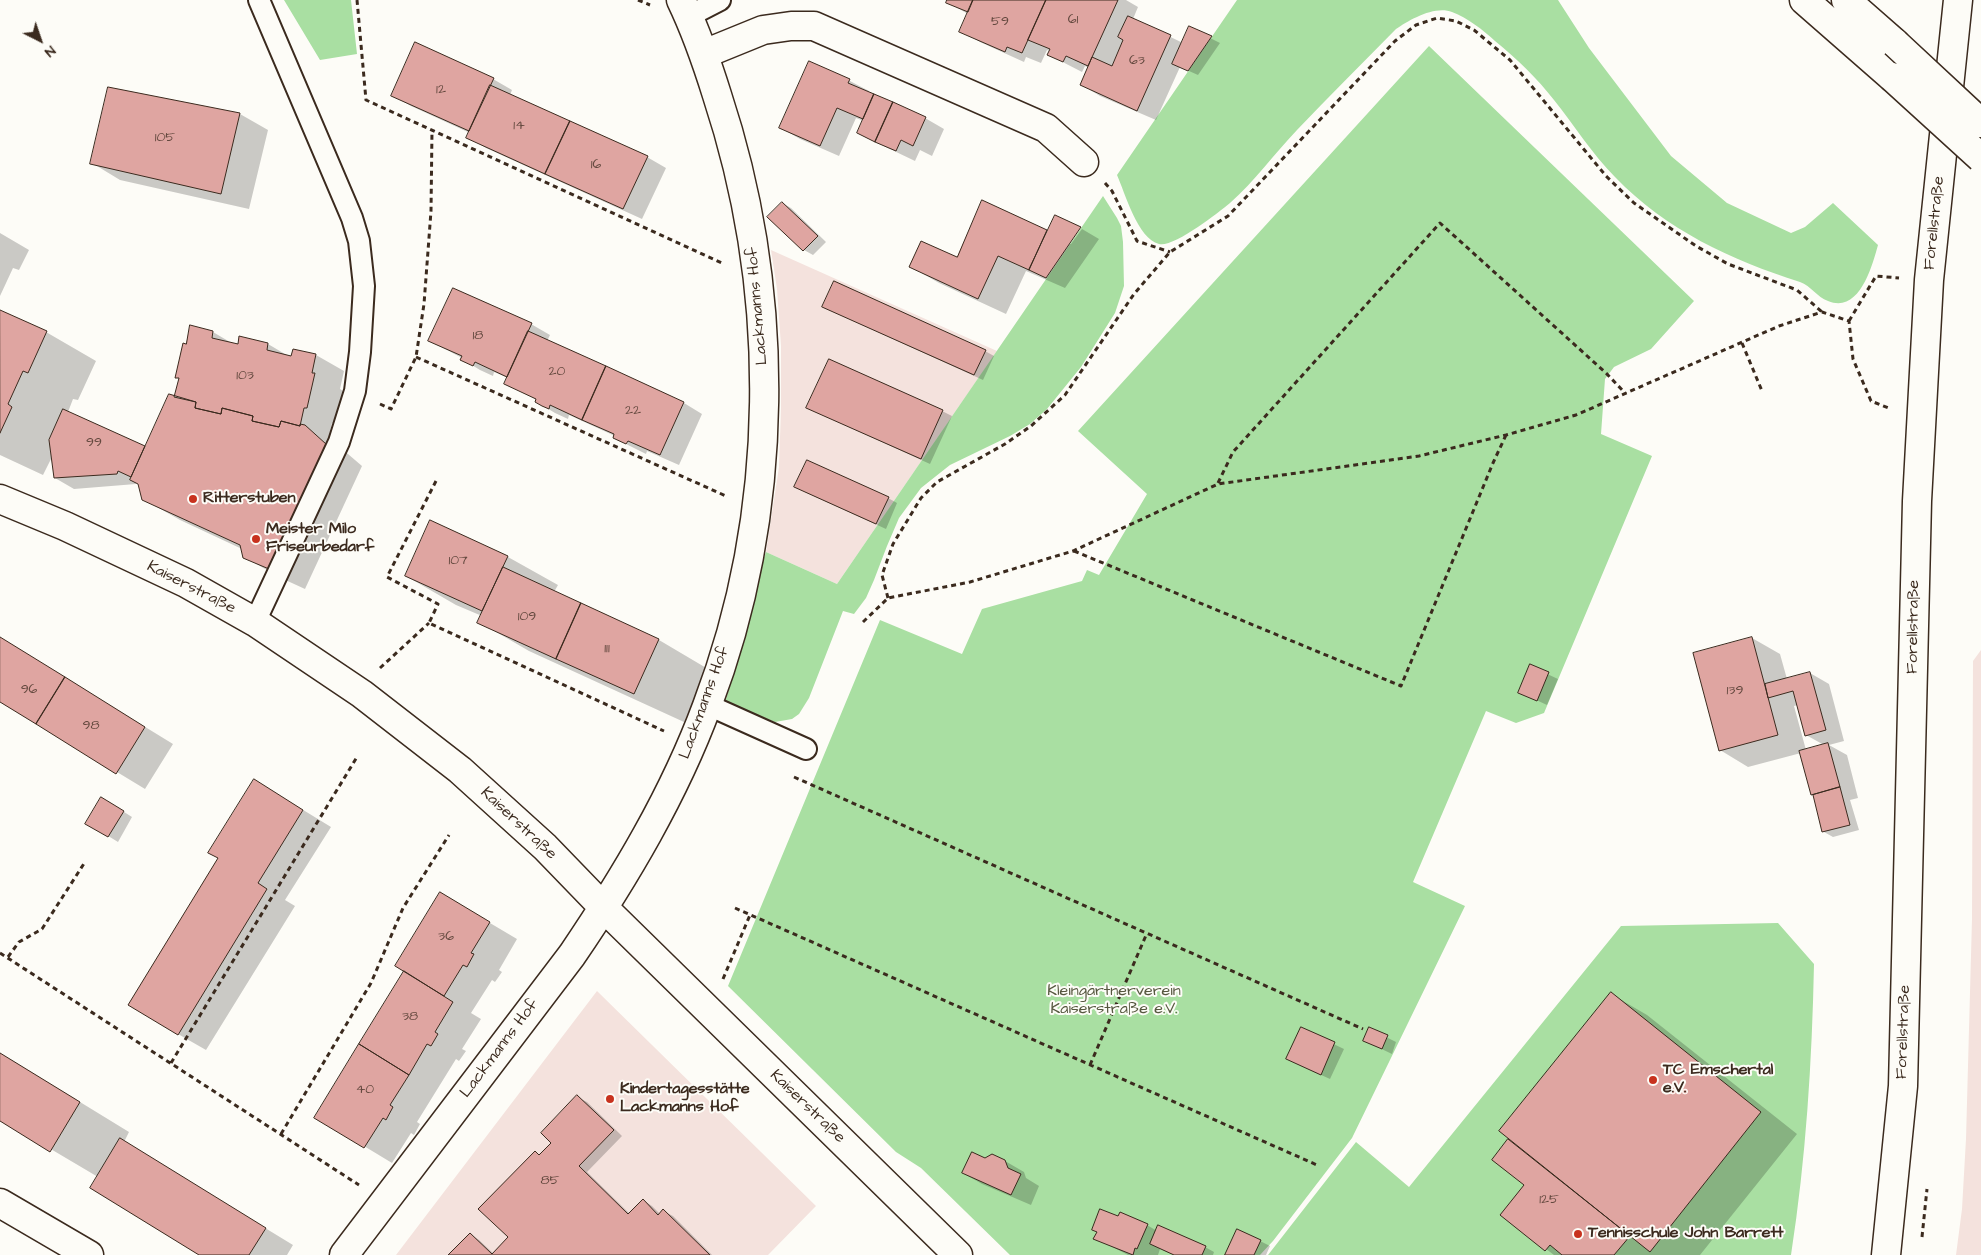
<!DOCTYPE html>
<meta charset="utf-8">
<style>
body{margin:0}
#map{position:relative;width:1981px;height:1255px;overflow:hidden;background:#fdfcf7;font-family:"Architects Daughter",sans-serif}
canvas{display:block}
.north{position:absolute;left:15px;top:15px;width:50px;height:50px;-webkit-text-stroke:4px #fdfcf7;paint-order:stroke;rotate:139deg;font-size:14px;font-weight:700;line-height:20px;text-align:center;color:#3b2a1e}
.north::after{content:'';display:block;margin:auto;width:18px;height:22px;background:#3b2a1e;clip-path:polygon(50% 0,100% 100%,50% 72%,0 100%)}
</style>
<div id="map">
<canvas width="1981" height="1255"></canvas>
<div class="north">N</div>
</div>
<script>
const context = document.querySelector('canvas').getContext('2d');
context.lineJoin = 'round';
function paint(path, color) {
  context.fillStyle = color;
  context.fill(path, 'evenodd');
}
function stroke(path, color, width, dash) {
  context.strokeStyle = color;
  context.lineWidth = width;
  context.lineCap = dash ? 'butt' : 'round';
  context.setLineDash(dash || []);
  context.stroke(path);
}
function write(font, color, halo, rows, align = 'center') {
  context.font = font + ' "Architects Daughter",sans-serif';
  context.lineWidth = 4;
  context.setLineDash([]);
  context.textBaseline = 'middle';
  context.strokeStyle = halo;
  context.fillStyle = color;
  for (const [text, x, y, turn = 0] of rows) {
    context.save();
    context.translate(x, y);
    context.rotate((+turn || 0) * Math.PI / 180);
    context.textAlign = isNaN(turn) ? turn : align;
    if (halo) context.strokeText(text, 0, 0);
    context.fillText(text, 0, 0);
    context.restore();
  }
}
const built = new Path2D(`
 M 771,250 L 997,351 L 837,584 L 766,552 L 779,467 L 781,408 L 781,346 L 777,289 Z
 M 1981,650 L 1981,1255 L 1956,1255 L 1962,1209 L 1966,1139 L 1972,919 L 1973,661 Z
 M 597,991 L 816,1206 L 768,1255 L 396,1255 Z`);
const green = new Path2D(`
 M 284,0 L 351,0 L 357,54 L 320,60 Z
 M 1237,0 L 1558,0 L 1589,48 L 1671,156 L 1727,203 L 1791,233 L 1805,227 L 1833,203 L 1878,245 C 1872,267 1859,314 1828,301 C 1817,297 1811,286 1800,282 C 1731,260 1666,230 1615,177 C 1592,154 1574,125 1554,100 C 1537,78 1517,59 1495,41 C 1483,30 1468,18 1452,12 C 1435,5 1409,20 1396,29 C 1363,63 1329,96 1297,130 C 1274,154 1255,181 1230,203 C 1218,213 1173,248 1159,244 C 1138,239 1125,193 1117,175 Z
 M 1429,46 L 1694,301 L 1651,349 L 1614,367 L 1605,379 L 1601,434 L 1652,456 L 1544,713 L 1516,723 L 1486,711 L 1413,882 L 1465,906 L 1352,1138 L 1273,1241 L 1260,1255 L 1010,1255 L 921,1168 L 896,1152 L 728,986 L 880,620 L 962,654 L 982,609 L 1082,581 L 1087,570 L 1099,575 L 1147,494 L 1078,431 Z
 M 1103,196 L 1117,218 L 1121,226 L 1123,242 L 1124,286 L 1115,313 L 1081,367 L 1047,409 L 1030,424 L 1010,436 L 950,465 L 921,488 L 899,518 L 887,546 L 874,580 L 866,598 L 854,614 L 843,611 L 809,698 L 799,714 L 792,719 L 775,722 L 725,702 L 745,639 L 760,569 L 766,552 L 837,584 Z
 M 1778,923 L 1814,964 C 1812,1062 1806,1158 1791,1255 L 1268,1255 L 1356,1142 L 1409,1187 L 1621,926 Z`);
const shadow = new Path2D(`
 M 948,0 L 1126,0 L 1138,7 L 1133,19 L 1183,43 L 1190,28 L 1220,43 L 1198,75 L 1180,67 L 1156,120 L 1100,96 L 1082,85 L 1089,68 L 1085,66 L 1082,72 L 1049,55 L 1050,51 L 1047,50 L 1041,63 L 1026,57 L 1024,62 L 980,42 L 961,31 L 968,14 L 947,2 Z
 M 810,62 L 850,81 L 869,91 L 868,93 L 925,118 L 944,129 L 932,156 L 920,150 L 915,161 L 867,138 L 858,133 L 864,121 L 856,118 L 839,156 L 800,139 L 781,128 Z
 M 493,79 L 512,90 L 510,95 L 647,157 L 666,168 L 642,219 L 486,148 L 468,137 L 470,133 L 411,106 L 392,95 Z
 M 109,88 L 240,114 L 268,130 L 249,209 L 120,180 L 92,163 Z
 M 983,202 L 1048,232 L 1068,244 L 1071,244 L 1082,229 L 1099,239 L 1065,288 L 1026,271 L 1006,314 L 939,283 L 911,267 L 957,259 Z
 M 782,203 L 791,208 L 826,242 L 813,255 L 804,250 L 769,217 Z
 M 0,233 L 29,250 L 19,270 L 13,268 L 0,296 Z
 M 823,307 L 985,351 L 994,356 L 983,380 Z
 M 0,311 L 46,332 L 96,361 L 78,400 L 73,399 L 68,412 L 146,448 L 175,397 L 180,379 L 176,377 L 191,327 L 213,332 L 235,345 L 239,345 L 240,338 L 268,344 L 290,357 L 292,357 L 294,350 L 316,355 L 344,371 L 340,389 L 343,391 L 335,423 L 332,423 L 328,440 L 341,448 L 362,466 L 305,589 L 281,578 L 244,557 L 242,549 L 180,520 L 143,499 L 139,484 L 136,483 L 136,484 L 74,489 L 55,478 L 52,457 L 43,475 L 0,455 Z
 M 531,324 L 550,335 L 547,341 L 684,403 L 702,414 L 679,465 L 647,451 L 646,454 L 614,438 L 615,436 L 569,415 L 568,419 L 555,413 L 537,402 L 537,400 L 505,383 L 508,378 L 494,372 L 493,376 L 480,370 L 462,359 L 462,358 L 430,341 Z
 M 808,408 L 942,411 L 952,416 L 930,464 Z
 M 805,492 L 888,498 L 897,503 L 886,529 Z
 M 431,522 L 508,557 L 558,585 L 554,592 L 659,640 L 708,669 L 684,722 L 529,651 L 479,622 L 482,616 L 456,605 L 406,576 Z
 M 0,638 L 173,744 L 145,789 L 0,701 Z
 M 1752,638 L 1780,654 L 1787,679 L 1810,673 L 1829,684 L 1844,741 L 1829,745 L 1847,755 L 1858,798 L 1850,800 L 1859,830 L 1833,837 L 1824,832 L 1801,753 L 1748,767 L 1720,750 ZM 1798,705 L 1806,735 L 1824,745 L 1806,750 L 1794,706 Z
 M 1530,666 L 1558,679 L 1547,705 L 1519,692 Z
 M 282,797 L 331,827 L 285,900 L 295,906 L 206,1050 L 178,1034 Z
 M 102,798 L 132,817 L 118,842 L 87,823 Z
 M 468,910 L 517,939 L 499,970 L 502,972 L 495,982 L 492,980 L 471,1013 L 481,1019 L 462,1049 L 466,1051 L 459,1061 L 456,1059 L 417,1122 L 420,1124 L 414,1135 L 411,1133 L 392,1163 L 316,1117 Z
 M 1611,994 L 1647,1015 L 1797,1134 L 1700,1255 L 1554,1255 L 1502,1215 L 1526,1185 L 1508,1140 L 1514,1143 Z
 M 1302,1029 L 1344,1049 L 1330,1079 L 1297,1064 Z
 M 1370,1029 L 1396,1042 L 1392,1054 L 1365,1041 Z
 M 0,1053 L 129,1132 L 124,1142 L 293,1245 L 287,1255 L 201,1255 L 98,1177 L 0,1119 Z
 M 577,1097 L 587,1102 L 622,1136 L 587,1172 L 630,1214 L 643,1200 L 652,1206 L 660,1214 L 663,1211 L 673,1216 L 712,1255 L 450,1255 L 470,1234 L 479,1240 L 494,1254 L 509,1237 L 540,1156 L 553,1143 Z
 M 985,1159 L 1005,1161 L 1024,1172 L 1026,1178 L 1039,1186 L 1031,1205 L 982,1184 L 963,1173 Z
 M 1147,1225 L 1157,1231 L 1205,1247 L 1214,1252 L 1213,1255 L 1174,1255 L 1160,1249 L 1158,1255 L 1128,1255 L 1095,1238 Z
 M 1238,1230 L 1270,1246 L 1266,1255 L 1226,1255 Z`);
const building = new Path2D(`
 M 947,0 L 973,0 L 968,12 L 946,3 Z
 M 973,0 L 1046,0 L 1022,53 L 1007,47 L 1005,52 L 959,32 Z
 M 1046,0 L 1118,0 L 1088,66 L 1066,56 L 1063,62 L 1047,55 L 1050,49 L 1028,40 Z
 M 1128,16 L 1171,35 L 1137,111 L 1080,85 L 1092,57 L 1112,66 L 1123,40 L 1118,37 Z
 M 1189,26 L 1212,36 L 1188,71 L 1172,64 Z
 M 415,42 L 494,78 L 469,131 L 391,96 Z
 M 809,61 L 850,79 L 848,83 L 874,94 L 863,119 L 837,108 L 820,146 L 779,128 Z
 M 490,85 L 570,121 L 545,174 L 466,138 Z
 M 108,87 L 240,113 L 221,194 L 90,164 Z
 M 874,94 L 893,102 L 875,142 L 857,133 Z
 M 893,102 L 926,117 L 913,146 L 901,140 L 896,151 L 875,142 Z
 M 570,121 L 648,156 L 623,209 L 545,174 Z
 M 982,200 L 1047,230 L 1029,270 L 998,256 L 978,299 L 909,267 L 921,241 L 957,257 Z
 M 782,202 L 818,236 L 803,251 L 767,217 Z
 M 1055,215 L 1081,227 L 1046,278 L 1029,270 Z
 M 834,281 L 986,350 L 974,375 L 822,307 Z
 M 453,288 L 532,323 L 507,377 L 475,362 L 473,366 L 460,360 L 462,356 L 428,341 Z
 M 0,310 L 47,331 L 28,373 L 23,371 L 8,404 L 12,407 L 0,433 Z
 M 190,325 L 213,331 L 212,338 L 238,344 L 239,336 L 268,343 L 267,350 L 291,356 L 293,349 L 316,354 L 312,373 L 315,373 L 307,408 L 304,408 L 300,426 L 281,421 L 279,427 L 252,421 L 253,416 L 222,408 L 221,414 L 195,408 L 196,402 L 174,397 L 179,378 L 175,378 L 183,343 L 186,344 Z
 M 528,331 L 606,366 L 582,420 L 550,405 L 549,409 L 542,406 L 535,402 L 536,399 L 504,384 Z
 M 829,359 L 943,410 L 921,459 L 806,408 Z
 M 606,366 L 684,402 L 660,455 L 628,441 L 626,444 L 613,438 L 614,434 L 582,420 Z
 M 169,394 L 196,402 L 195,408 L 221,414 L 222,408 L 253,416 L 252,421 L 279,427 L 281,421 L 300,426 L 300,424 L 305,425 L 326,444 L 269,569 L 243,558 L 240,545 L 142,500 L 138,484 L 130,480 Z
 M 63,409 L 145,446 L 131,477 L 118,471 L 117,474 L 54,478 L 49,440 Z
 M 807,460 L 889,497 L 876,524 L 794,487 Z
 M 430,520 L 508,556 L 482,611 L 405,576 Z
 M 503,567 L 581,603 L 556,659 L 477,623 Z
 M 581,603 L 659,639 L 634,694 L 556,659 Z
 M 0,637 L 65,677 L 36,724 L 0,702 Z
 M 1752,637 L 1778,735 L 1719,751 L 1693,653 Z
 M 1530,664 L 1549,672 L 1537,701 L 1518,693 Z
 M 1810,672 L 1826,730 L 1805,736 L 1793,691 L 1768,698 L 1765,684 Z
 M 65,677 L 145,727 L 116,774 L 36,724 Z
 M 1828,743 L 1840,787 L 1811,795 L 1799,751 Z
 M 254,779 L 303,810 L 258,883 L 267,889 L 178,1035 L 128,1005 L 218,858 L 208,853 Z
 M 1840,787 L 1850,825 L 1822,832 L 1813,795 Z
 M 101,797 L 124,811 L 108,837 L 85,824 Z
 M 440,892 L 490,922 L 471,953 L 474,954 L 467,967 L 463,965 L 444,996 L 395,966 Z
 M 404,971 L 453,1002 L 435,1032 L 438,1034 L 431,1046 L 427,1044 L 409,1075 L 359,1044 Z
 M 1611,992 L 1761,1112 L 1650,1252 L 1499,1131 Z
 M 1301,1027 L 1335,1042 L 1321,1075 L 1286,1059 Z
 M 1369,1027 L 1388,1035 L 1382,1049 L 1363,1041 Z
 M 359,1044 L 409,1075 L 390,1105 L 393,1107 L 386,1120 L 383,1118 L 364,1148 L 314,1118 Z
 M 0,1053 L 80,1102 L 50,1152 L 0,1121 Z
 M 577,1095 L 614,1130 L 579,1166 L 628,1214 L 643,1199 L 658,1215 L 663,1209 L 710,1255 L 448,1255 L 470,1233 L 492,1254 L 508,1237 L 478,1209 L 535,1151 L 539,1155 L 551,1143 L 541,1133 Z
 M 120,1138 L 266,1228 L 249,1255 L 199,1255 L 90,1188 Z
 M 1508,1139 L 1630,1236 L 1614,1255 L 1562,1255 L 1550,1245 L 1545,1251 L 1500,1215 L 1524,1185 L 1492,1160 Z
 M 972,1152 L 985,1158 L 992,1154 L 1005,1160 L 1008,1168 L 1021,1174 L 1011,1195 L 962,1173 Z
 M 1100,1209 L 1118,1216 L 1120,1212 L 1148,1224 L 1137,1249 L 1135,1248 L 1133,1255 L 1093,1239 L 1097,1232 L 1092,1230 Z
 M 1158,1225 L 1206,1246 L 1202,1255 L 1174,1255 L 1150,1244 Z
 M 1237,1229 L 1261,1240 L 1254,1255 L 1225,1255 Z`);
const path = new Path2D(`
 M 357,0 L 366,100 L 724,264
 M 638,0 L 650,5
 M 1105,183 L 1112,191 L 1137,241 L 1170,252
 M 1849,321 L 1876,276 L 1899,278
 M 1742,343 L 1762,391
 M 416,357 L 726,496
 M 380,404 L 391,409 L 416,357 L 424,304 L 431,211 L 432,130
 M 436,481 L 387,577 L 438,604 L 429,623 L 664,731
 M 1218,483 L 1233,452 L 1440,223 L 1606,373 L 1626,394
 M 1074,551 L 1401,686 L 1493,463 L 1506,435
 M 888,598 L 882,575 L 893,544 L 921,498 L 937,482 L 1005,444 L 1031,426 L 1065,395 L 1134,294 L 1170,252 L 1228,216 L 1395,41 L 1416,25 L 1437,18 L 1456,21 L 1474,30 L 1510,60 L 1606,176 L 1634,203 L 1696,246 L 1728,264 L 1797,290 L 1822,312
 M 863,622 L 888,598 L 970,582 L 1073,551 L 1218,484 L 1419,456 L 1506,435 L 1576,415 L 1779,326 L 1822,312 L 1849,321 L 1853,359 L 1871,401 L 1891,409
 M 380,668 L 429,623
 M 794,777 L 1363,1029
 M 735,908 L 1317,1165
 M 0,953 L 359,1185
 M 8,957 L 19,942 L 42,929 L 85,862
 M 723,979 L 750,915
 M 171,1063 L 357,757
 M 1090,1065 L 1147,933
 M 281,1134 L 371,983 L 403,908 L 449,835
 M 1922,1237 L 1927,1189`);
const service = new Path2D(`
 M 689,16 L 720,0
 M 255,622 L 339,442 L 355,391 L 360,352 L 364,286 L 359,241 L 352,218 L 259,0
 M 708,705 L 806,749`);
const minor = new Path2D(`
 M 704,54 L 763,30 L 791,26 L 814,26 L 1046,128 L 1084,162
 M 0,499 L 65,526 L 186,583 L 255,622 L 362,694 L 460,770 L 545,847 L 604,908 L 958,1255
 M 0,1203 L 89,1255
 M 344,1255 L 572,955 C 625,877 674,795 707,706 C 781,512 782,292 717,95 C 707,63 696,31 681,0`);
const tertiary = new Path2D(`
 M 1886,1255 L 1903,1086 L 1917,501 L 1929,280 L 1958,0`);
const motorway = new Path2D(`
 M 1804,0 L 1892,77
 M 1846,0 L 1895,43`);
const motorwayBridge = new Path2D(`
 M 1895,43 L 1981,123
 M 1892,77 L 1981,158`);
const markers = [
 [193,499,5,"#c8321e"],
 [256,539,5,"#c8321e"],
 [1653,1080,5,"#c8321e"],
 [610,1099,5,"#c8321e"],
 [1578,1234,5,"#c8321e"]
];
const numberNames = [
 ["61",1073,20],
 ["59",1000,22],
 ["63",1137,61],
 ["12",441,90],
 ["14",519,126],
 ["105",165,138],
 ["16",596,165],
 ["18",478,336],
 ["20",557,372],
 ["103",245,376],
 ["22",633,411],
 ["99",94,443],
 ["107",458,561],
 ["109",527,617],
 ["111",607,649],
 ["96",29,690],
 ["139",1735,691],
 ["98",91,726],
 ["36",446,937],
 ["38",410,1017],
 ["40",365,1090],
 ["85",550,1181],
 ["125",1549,1200]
];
const streetNames = [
 ["Forellstraße",1935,223,-84],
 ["Lackmanns Hof",758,306,-95],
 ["Kaiserstraße",191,588,27],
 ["Forellstraße",1914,627,-89],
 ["Lackmanns Hof",705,703,-70],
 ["Kaiserstraße",518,824,43],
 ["Forellstraße",1904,1032,-88],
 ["Lackmanns Hof",500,1049,-53],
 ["Kaiserstraße",807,1107,44]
];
const poiNames = [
 ["Ritterstuben",203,499],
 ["Meister Milo",266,530],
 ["Friseurbedarf",266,548],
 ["TC Emschertal",1663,1071],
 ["e.V.",1663,1089],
 ["Kindertagesstätte",620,1090],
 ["Lackmanns Hof",620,1108],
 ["Tennisschule John Barrett",1588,1234]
];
const parkNames = [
 ["Kleingärtnerverein",1114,992],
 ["Kaiserstraße e.V.",1114,1010]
];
paint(built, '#f4e2dd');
paint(green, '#a9dfa2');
paint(shadow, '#0003');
paint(building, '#dfa5a1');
stroke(building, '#3b2a1e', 1);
stroke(service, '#3b2a1e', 24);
stroke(minor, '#3b2a1e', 31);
stroke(tertiary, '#3b2a1e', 31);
stroke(motorway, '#3b2a1e', 31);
stroke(path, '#3b2a1e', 3, [5, 4]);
stroke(service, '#fdfcf7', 20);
stroke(minor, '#fdfcf7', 28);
stroke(tertiary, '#fdfcf7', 28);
stroke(motorway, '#fdfcf7', 28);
stroke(motorwayBridge, '#3b2a1e', 31, []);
stroke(motorwayBridge, '#fdfcf7', 28);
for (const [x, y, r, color] of markers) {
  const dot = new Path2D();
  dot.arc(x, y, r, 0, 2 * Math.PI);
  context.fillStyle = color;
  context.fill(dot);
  stroke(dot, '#fdfcf7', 2);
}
write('14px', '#64493f', null, numberNames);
write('16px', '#3b2a1e', '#fdfcf7', streetNames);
write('bold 16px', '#3b2a1e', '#fdfcf7', poiNames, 'left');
write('16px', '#56573f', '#fdfcf7', parkNames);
</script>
